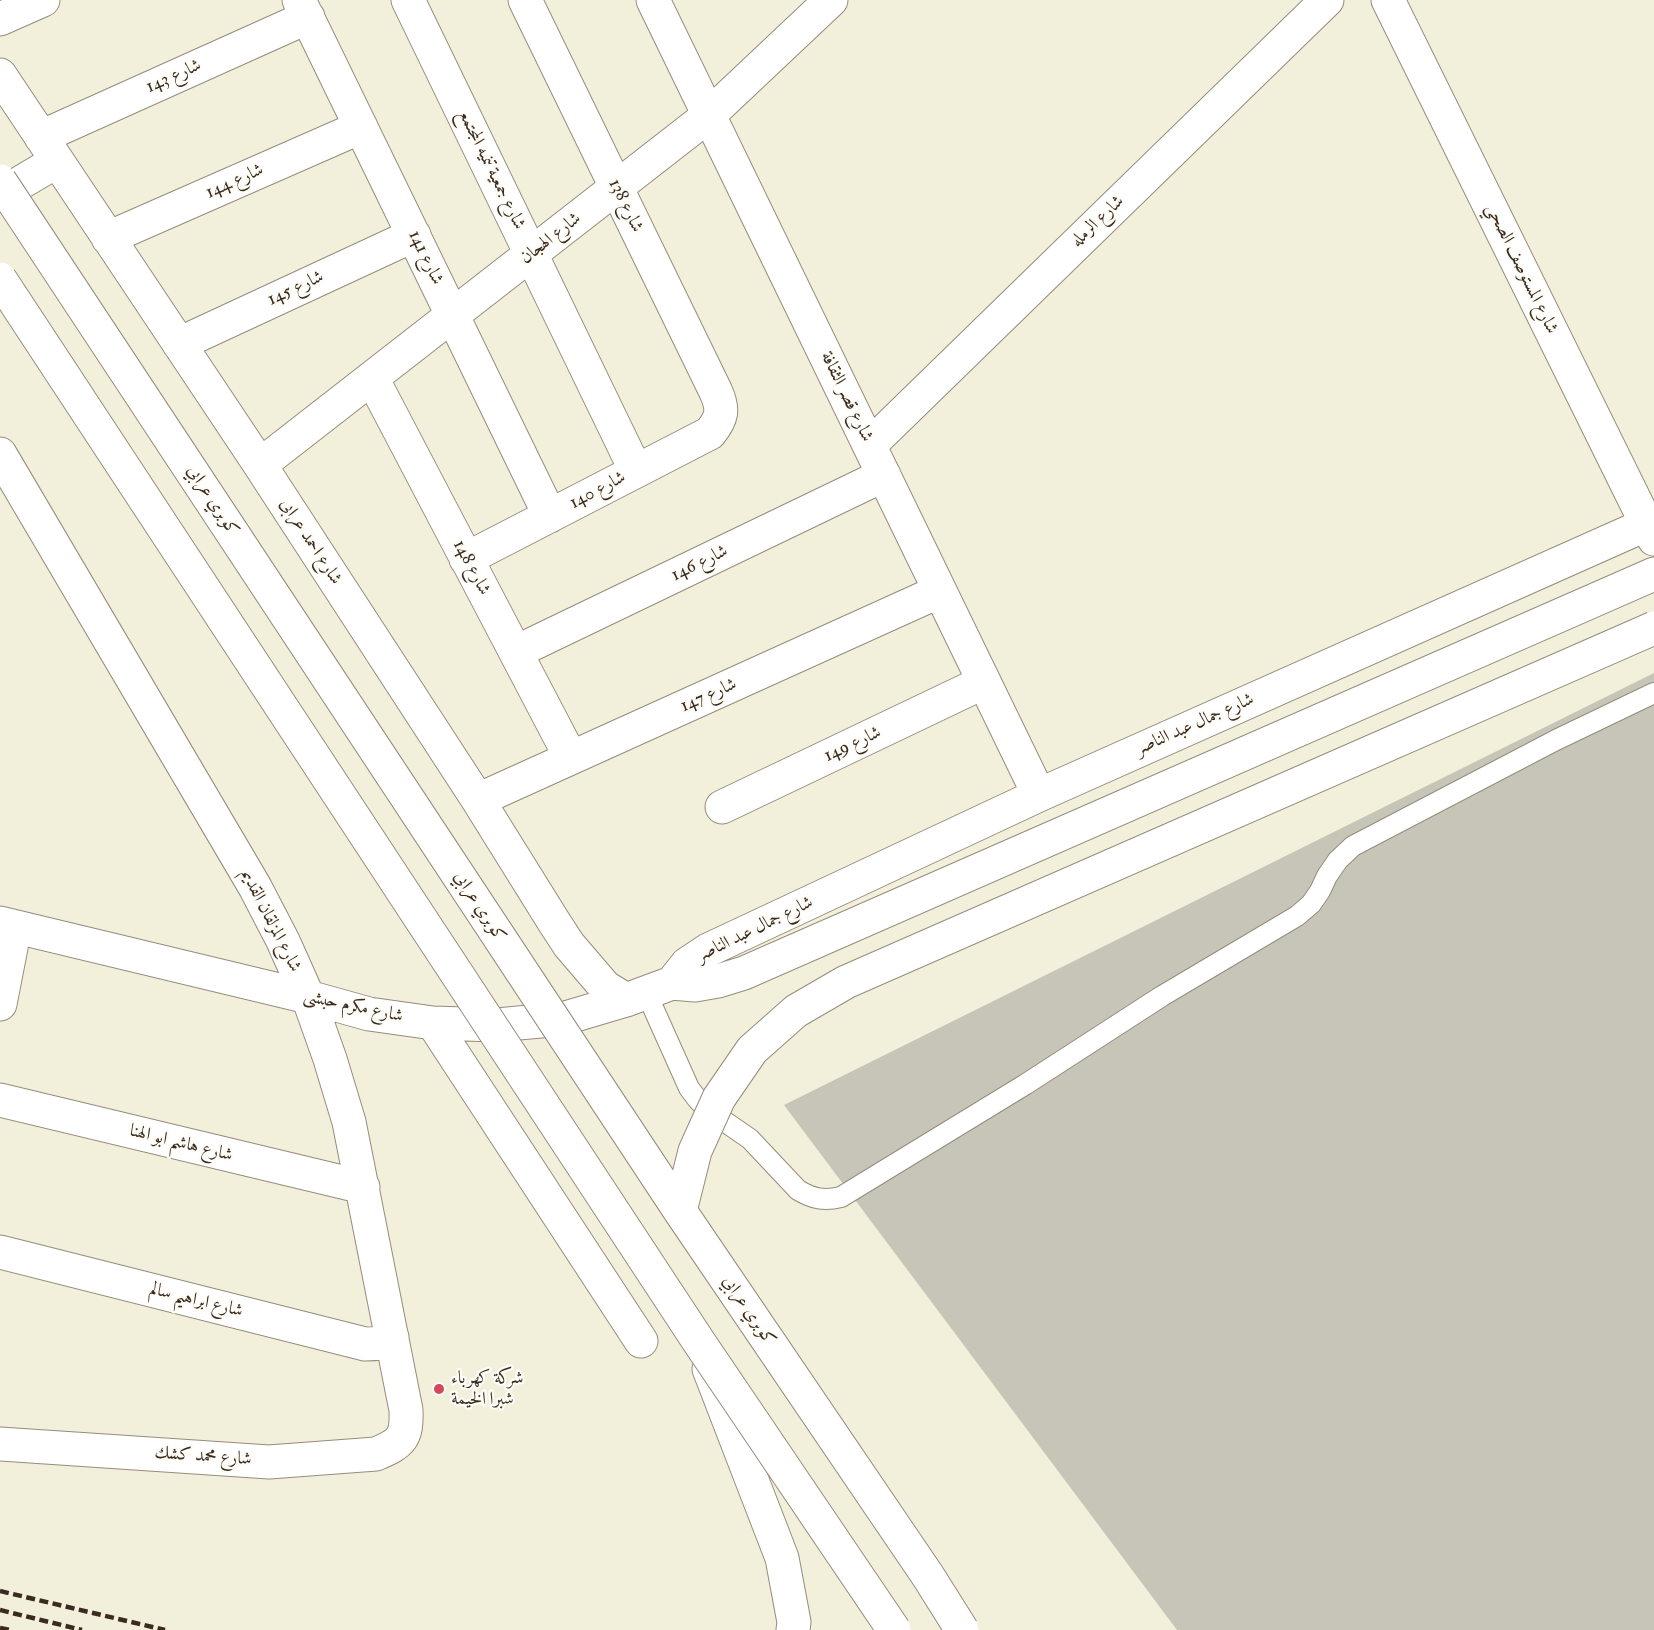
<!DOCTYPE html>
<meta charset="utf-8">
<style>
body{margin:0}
canvas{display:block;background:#f2efdb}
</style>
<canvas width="1654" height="1630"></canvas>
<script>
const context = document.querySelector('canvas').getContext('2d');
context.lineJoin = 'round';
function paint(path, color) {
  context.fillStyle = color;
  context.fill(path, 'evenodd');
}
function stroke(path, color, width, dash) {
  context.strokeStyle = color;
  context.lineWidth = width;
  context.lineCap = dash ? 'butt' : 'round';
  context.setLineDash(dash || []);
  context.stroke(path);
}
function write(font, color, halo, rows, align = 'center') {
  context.font = font + ' "IM FELL Double Pica",Amiri,serif';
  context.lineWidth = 4.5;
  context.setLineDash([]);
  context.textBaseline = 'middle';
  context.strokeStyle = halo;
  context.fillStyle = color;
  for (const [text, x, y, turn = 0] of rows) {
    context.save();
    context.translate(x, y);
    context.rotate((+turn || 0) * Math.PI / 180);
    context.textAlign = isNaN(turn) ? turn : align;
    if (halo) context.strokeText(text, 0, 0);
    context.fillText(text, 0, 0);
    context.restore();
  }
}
const industrial = new Path2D(`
 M 1654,673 L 1654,1630 L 1177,1630 L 784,1105 Z`);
const lane = new Path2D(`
 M 646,992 L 689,1088 L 698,1100 L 708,1110 L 750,1139 L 798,1190 C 813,1199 824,1201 841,1197 L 1026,1084 L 1162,996 L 1297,916 L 1311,904 L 1320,891 L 1327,876 L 1338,860 L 1353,846 L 1556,740 L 1654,693`);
const street = new Path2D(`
 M 299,0 L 550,516
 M 408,0 L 636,471
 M 653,0 L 1039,795
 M 1388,0 L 1654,539
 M 0,19 L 43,0
 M 0,75 L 260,465 L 478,800 L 554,922 L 569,945 L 605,987 L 626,1000
 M 41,137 L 308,17
 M 0,195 L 57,161
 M 108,238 L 361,127
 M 179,344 L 414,235
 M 372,378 L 571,758
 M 870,445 L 1327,0
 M 0,454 L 255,887 L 283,941 L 308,997 L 330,1059 L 349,1122 L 406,1410 C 407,1438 402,1443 376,1454 L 269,1462 L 0,1444
 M 260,465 L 708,116 L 831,0
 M 466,559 L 710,433 C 722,418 724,410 716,392 L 525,0
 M 516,652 L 884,475
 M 478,800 L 940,591
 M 722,807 L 984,682
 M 0,923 L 308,997 L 369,1014 L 433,1023 L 497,1025 L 562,1019 L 626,1000 L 672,983 L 695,985 L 718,981 L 744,973 L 1654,574
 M 672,983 L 687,964 L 708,950 L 1039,795 L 1654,521
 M 0,1004 L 15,927
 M 433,1023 L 641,1341
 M 0,1100 L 363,1187
 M 0,1252 L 365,1344 C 375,1344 385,1344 392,1337`);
const primary = new Path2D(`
 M 709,1369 L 782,1558 L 794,1622 L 793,1630`);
const rail = new Path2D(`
 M 0,1591 L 165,1630
 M 0,1610 L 82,1630
 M 0,1628 L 11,1630`);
const secondaryBridge = new Path2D(`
 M 0,181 L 680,1211 L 928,1576 L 962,1630
 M 0,279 L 699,1342 L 894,1630
 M 680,1211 L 695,1151 L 719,1098 L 752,1050 L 796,1011 L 846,982 L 1654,628`);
const markers = [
 [439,1389,6,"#d1495b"]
];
const streetNames = [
 ["شارع 143",174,77,-24],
 ["شارع جمعية تنميه المجتمع",491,170,64],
 ["شارع 144",235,182,-24],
 ["شارع 138",625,206,64],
 ["شارع الرمله",1098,222,-44],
 ["شارع الهجان",551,239,-38],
 ["شارع 141",425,258,64],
 ["شارع المستوصف الصحي",1521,269,64],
 ["شارع 145",296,289,-25],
 ["شارع قصر الثقافة",846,397,64],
 ["شارع 140",598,491,-28],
 ["كوبري عرابي",212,501,57],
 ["شارع احمد عرابى",310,542,57],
 ["شارع 146",700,564,-26],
 ["شارع 148",471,568,62],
 ["شارع 147",709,696,-24],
 ["شارع جمال عبد الناصر",1195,725,-24],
 ["شارع 149",853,745,-25],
 ["كوبري عرابي",479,907,57],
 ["شارع المزلقان القديم",270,921,63],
 ["شارع جمال عبد الناصر",755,930,-26],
 ["شارع مكرم حبشى",353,1007,12],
 ["شارع هاشم ابو الهنا",181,1144,14],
 ["شارع ابراهيم سالم",196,1301,14],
 ["كوبري عرابي",748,1311,56],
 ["شارع محمد كشك",203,1457,4]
];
const poiNames = [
 ["شركة كهرباء",451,1379],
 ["شبرا الخيمة",451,1400]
];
paint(industrial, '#c6c5b8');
stroke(lane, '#968c7c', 22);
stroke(street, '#968c7c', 35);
stroke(primary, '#968c7c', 35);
stroke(lane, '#fff', 20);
stroke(street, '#fff', 33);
stroke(primary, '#fff', 33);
stroke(rail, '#3b2a1e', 4.5, [9, 4.5]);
stroke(secondaryBridge, '#968c7c', 35, []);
stroke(secondaryBridge, '#fff', 33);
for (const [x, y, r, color] of markers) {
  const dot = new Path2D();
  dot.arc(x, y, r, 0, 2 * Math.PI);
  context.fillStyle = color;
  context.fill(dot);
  stroke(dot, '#fdfcf7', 2);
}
write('18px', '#3b2a1e', '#fdfcf7', streetNames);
write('18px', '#3b2a1e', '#fdfcf7', poiNames, 'left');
</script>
